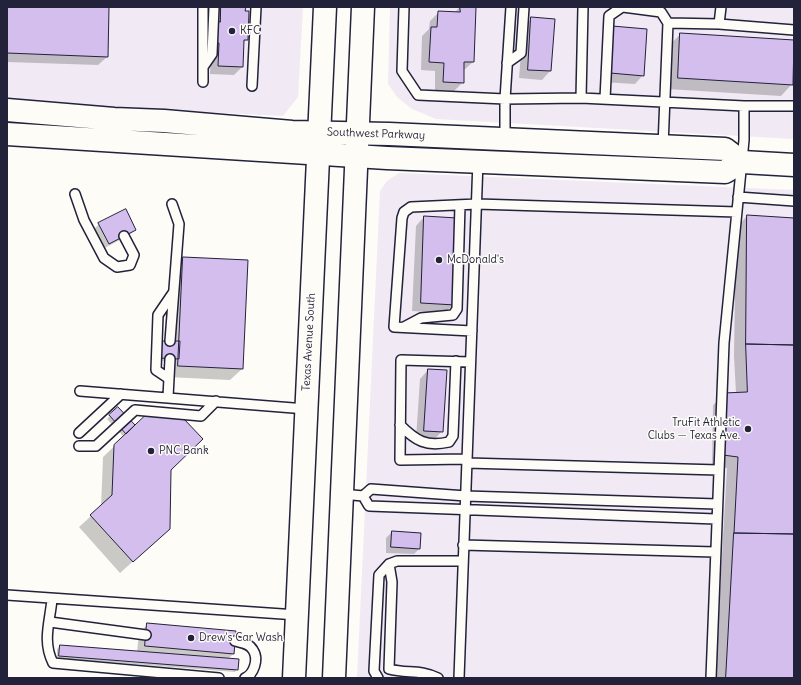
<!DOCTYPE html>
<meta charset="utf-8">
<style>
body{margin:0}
#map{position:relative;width:801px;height:685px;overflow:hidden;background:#fdfcf7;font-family:Delius,sans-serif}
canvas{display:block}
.frame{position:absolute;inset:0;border:8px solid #22223b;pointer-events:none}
</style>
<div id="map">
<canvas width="801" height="685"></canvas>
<div class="frame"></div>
</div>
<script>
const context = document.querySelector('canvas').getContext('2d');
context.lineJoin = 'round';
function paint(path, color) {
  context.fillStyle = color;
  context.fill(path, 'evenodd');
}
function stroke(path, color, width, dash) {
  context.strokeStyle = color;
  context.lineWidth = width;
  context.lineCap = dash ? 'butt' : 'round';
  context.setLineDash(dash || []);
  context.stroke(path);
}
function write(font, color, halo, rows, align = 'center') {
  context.font = font + ' Delius,sans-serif';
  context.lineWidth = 3;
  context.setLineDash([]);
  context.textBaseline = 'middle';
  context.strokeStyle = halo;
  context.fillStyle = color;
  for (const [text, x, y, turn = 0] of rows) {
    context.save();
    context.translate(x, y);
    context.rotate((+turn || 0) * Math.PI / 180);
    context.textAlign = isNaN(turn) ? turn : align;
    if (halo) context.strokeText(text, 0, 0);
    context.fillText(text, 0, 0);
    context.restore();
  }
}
const built = new Path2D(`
 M 7,7 L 303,7 L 298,97 L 283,116 L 7,102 Z
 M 390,7 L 794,7 L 794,139 L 436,119 L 412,109 L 397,97 L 388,84 Z
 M 399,173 L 794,190 L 794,678 L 357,678 L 380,191 L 387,181 Z`);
const shadow = new Path2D(`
 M 7,7 L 108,7 L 107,57 L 98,65 L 7,62 Z
 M 213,7 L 245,7 L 247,39 L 243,43 L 242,67 L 234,75 L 210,74 Z
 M 460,7 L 475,7 L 473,62 L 464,70 L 463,82 L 454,91 L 435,90 L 435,71 L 421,70 L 422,36 L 429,29 L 430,21 L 439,12 L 454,13 Z
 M 532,18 L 554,20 L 550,71 L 542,80 L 519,78 L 523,27 Z
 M 681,34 L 794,41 L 792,84 L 781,96 L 667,89 L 669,45 Z
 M 604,36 L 643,75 L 635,84 L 601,82 Z
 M 747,216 L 794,219 L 794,678 L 715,678 L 727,468 L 712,466 L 713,405 L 725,394 L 736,393 L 734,356 L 736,228 Z
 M 424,217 L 454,304 L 445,313 L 412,311 L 416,226 Z
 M 99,224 L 135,230 L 129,235 L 103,249 L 93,230 Z
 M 184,258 L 242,369 L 230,380 L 167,377 L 168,361 L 157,361 L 169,342 L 172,270 Z
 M 428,370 L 442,431 L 434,440 L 416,439 L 420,379 Z
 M 118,408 L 135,427 L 157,540 L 120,573 L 79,527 L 101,507 L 103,457 L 124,437 L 107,419 Z
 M 392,532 L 420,548 L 414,554 L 386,553 L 386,538 Z
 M 148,624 L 233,654 L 228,659 L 237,669 L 235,672 L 57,658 L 57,649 L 60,646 L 137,652 L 139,633 Z`);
const building = new Path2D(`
 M 7,7 L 109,7 L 108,57 L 7,53 Z
 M 221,7 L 246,7 L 245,11 L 249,11 L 248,40 L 244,40 L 243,67 L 218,66 L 219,43 L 216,43 L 217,21 L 220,22 Z
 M 460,7 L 476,7 L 474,62 L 464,62 L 464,83 L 443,82 L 444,63 L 429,62 L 431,27 L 437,27 L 438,11 L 460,12 Z
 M 531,17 L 555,19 L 551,71 L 528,70 Z
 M 612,26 L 647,29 L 644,76 L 610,73 Z
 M 680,33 L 794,40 L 793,85 L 678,78 Z
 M 126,209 L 136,230 L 109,244 L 98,223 Z
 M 747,215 L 794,218 L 794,345 L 746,344 Z
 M 424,216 L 457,218 L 455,305 L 421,303 Z
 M 183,257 L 248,260 L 243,369 L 178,366 Z
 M 160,341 L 180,341 L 179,359 L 159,358 Z
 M 746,344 L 794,345 L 794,534 L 734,533 L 738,457 L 723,455 L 724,393 L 747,392 Z
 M 428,369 L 447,370 L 443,432 L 424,431 Z
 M 118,407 L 135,425 L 126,434 L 109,415 Z
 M 145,416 L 183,418 L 203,439 L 171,470 L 170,529 L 133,562 L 90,515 L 112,495 L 114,445 Z
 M 392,531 L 421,533 L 420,549 L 391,547 Z
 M 734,533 L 794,534 L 794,678 L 726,678 Z
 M 147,623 L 236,631 L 234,654 L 145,646 Z
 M 60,645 L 239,659 L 238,670 L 59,656 Z`);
const service = new Path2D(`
 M 404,7 L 402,71 L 418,95 L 505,99 L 581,98 L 744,106
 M 623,7 L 661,12 L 668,23
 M 719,24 L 794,30
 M 507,63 L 521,53 L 524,7
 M 203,67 L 212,54 L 214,7
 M 203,82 L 203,7
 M 252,86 L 256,7
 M 581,98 L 583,7
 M 605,99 L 609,16 L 622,7
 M 505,139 L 505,99 L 511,7
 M 663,146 L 668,23 L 719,24 L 721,7
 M 75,194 L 84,220 L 104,258 L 117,267 L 130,265 L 134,255 L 124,236
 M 738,197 L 794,201
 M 404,327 L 421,318 L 453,315 L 457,309 L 460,205
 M 472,331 L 394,327 L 402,218 L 404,212 L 411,207 L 477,204 L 737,212
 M 170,341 L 179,224 L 172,204
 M 168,378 L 156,370 L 158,315 L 173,293
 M 80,391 L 306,409
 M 168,397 L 170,359
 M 400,425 C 416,441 426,447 449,442 L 453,436 L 456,361
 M 79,433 L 121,394
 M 79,446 L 96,446 L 135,410 L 201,416 L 216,401
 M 467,459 L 400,460 L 401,360 L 470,362
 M 467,463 L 719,470
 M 342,494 L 363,496 L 371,489 L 466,496 L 717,504
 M 363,496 L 369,506 L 716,519
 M 463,545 L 715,552
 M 389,564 L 392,582 L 389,669 C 407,674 420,669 438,678
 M 7,595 L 297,615
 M 52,599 C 50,622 42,641 53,663 L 219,678
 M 50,622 L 146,635
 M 235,641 C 242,643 249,643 253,650 C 259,659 254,674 245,678
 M 378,678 L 374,671 L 379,575 L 389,564 L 397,561 L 463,561
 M 459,678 L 478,161
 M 711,678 L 724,343 L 744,140 L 744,106 L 794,106`);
const secondary = new Path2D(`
 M 7,110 L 114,119 L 164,121 L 292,132 L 389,134 L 725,149 L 742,162 L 794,165
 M 7,134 L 387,158 L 725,172 L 742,162`);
const primary = new Path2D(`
 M 294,678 L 325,7
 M 334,678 L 363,7`);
const markers = [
 [232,31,4,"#22223b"],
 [439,260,4,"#22223b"],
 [748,429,4,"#22223b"],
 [151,451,4,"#22223b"],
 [191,638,4,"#22223b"]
];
const poiNames = [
 ["KFC",240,31],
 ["McDonald's",447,260],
 ["TruFit Athletic",740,423,"right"],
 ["Clubs — Texas Ave.",740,436,"right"],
 ["PNC Bank",159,451],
 ["Drew's Car Wash",199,638]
];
const streetNames = [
 ["Southwest Parkway",376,134,2],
 ["Texas Avenue South",309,342,-87]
];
paint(built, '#f1e9f4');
paint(shadow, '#0003');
paint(building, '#d4beee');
stroke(building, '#22223b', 1);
stroke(service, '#22223b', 12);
stroke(secondary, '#22223b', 25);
stroke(primary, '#22223b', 25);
stroke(service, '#fdfcf7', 9);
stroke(secondary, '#fdfcf7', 22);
stroke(primary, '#fdfcf7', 22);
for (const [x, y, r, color] of markers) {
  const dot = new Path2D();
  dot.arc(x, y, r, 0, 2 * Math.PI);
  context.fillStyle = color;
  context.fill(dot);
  stroke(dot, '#fdfcf7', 1.5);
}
write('11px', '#22223b', '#fdfcf7', poiNames, 'left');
write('11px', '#22223b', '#fdfcf7', streetNames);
</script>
